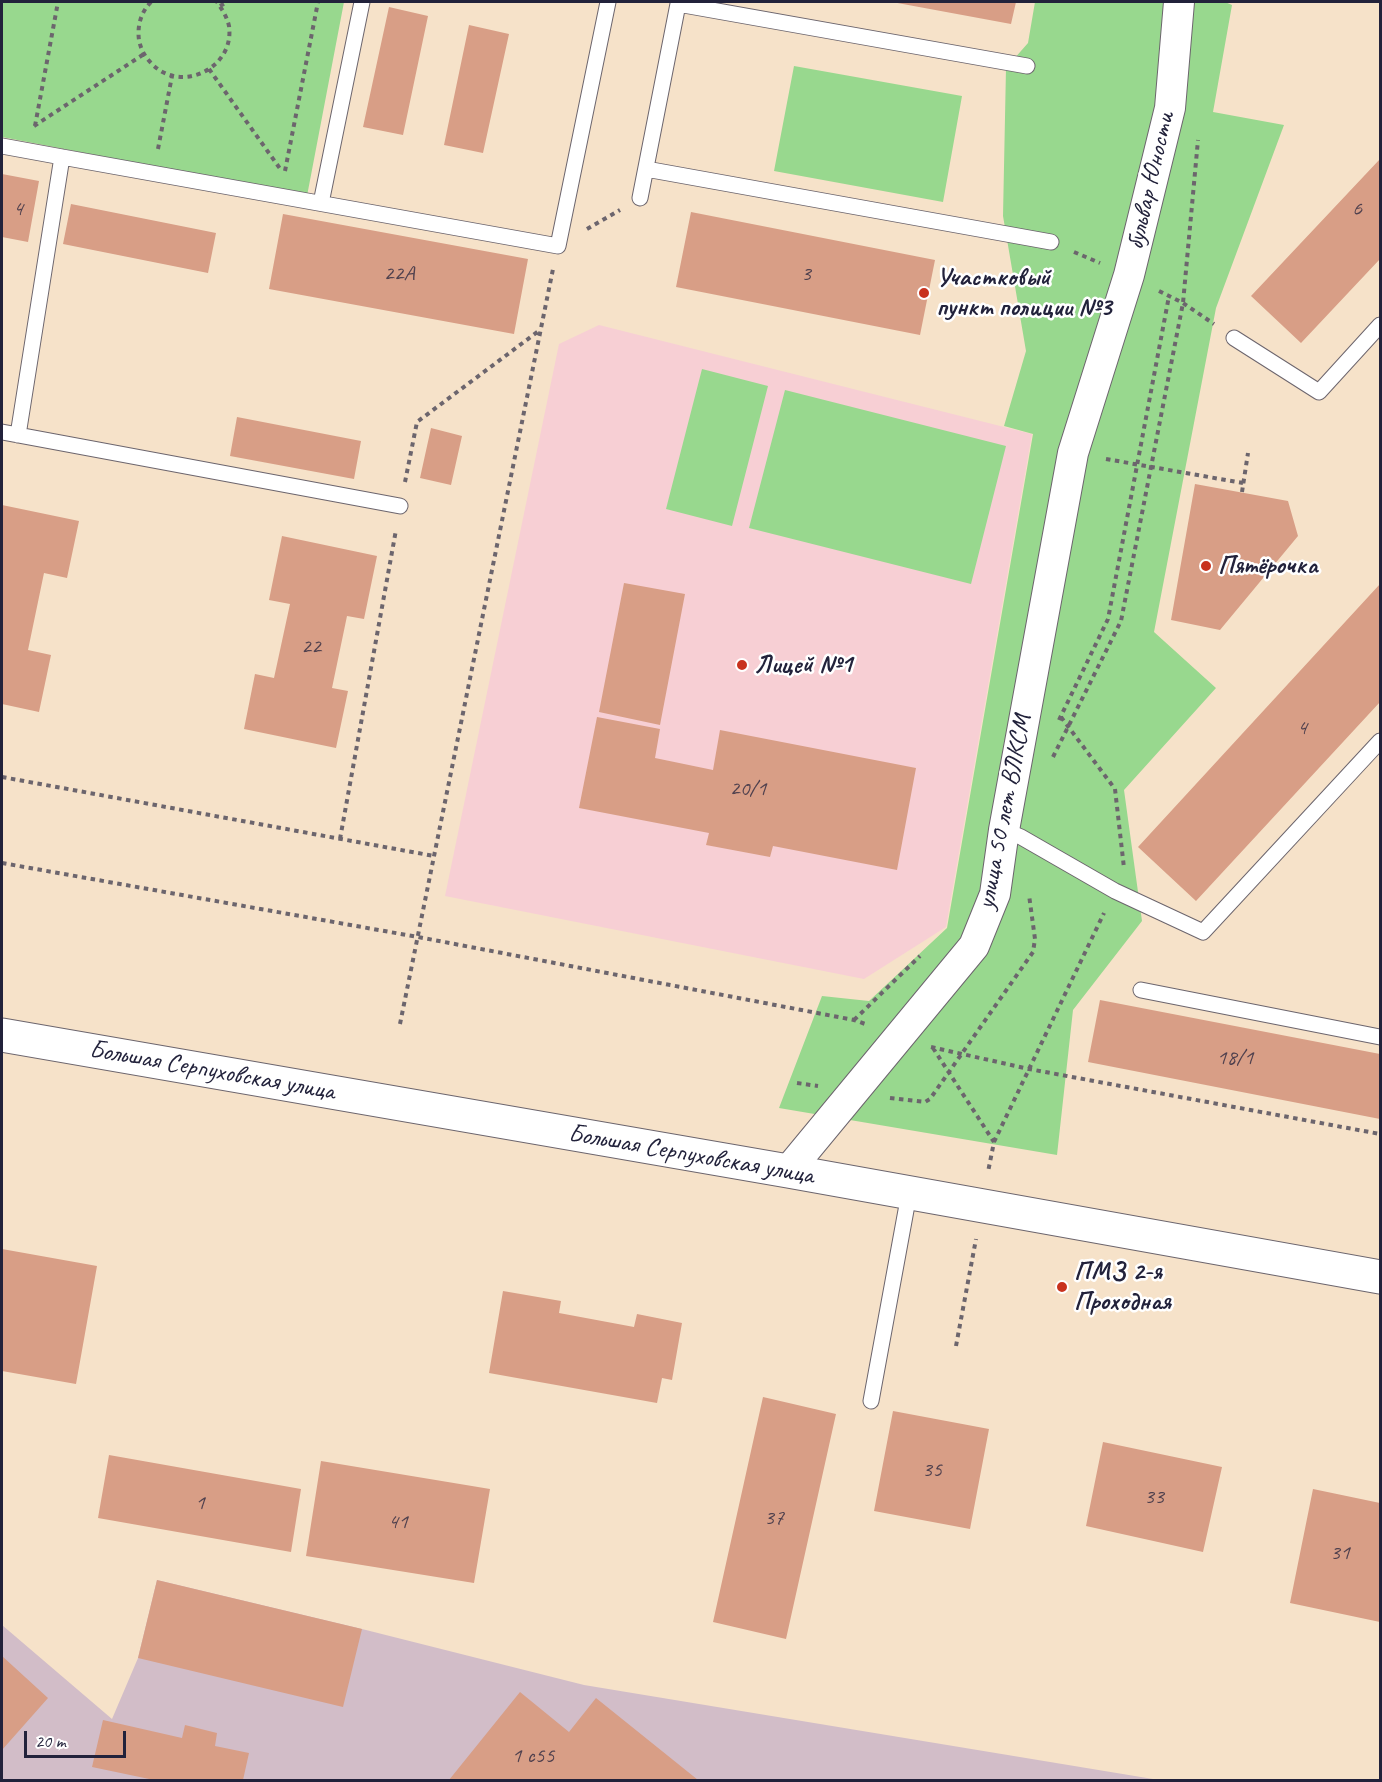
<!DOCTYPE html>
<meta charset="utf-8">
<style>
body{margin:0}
#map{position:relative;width:1382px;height:1782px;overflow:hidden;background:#f6e2c9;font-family:Caveat,sans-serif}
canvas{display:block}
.frame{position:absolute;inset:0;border:3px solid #22223b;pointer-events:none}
.scale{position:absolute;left:24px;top:1731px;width:102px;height:27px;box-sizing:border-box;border:3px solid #22223b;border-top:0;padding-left:8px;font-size:18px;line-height:21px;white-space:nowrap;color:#22223b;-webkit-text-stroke:4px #fff;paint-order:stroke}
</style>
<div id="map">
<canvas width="1382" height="1782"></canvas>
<div class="frame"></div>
<div class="scale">20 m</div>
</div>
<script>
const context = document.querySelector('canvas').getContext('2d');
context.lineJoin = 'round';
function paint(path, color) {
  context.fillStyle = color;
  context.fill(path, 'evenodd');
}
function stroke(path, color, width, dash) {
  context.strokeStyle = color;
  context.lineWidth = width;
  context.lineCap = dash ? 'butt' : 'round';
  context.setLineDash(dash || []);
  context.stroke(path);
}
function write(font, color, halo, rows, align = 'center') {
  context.font = font + ' Caveat,sans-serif';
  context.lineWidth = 5;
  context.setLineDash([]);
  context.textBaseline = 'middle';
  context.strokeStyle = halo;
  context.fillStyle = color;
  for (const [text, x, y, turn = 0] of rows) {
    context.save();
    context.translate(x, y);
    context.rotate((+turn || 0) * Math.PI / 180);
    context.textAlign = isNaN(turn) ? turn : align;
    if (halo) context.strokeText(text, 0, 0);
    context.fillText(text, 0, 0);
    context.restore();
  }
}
const built = new Path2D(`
 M 599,325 L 1032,434 L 946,927 L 864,979 L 445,896 L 559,344 Z`);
const industrial = new Path2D(`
 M 157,1580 L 362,1629 L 584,1685 L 1159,1780 L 2,1780 L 2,1625 L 112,1719 L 138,1658 Z`);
const green = new Path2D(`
 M 2,2 L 344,2 L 307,196 L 2,137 Z
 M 1035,2 L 1225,2 L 1232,5 L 1213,112 L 1284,125 L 1216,308 L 1154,632 L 1216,688 L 1124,790 L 1142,921 L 1073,1010 L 1057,1155 L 779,1108 L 822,996 L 869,1001 L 947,928 L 1033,434 L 1004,426 L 1026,351 L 1003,216 L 1006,68 L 1028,43 Z
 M 794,66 L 962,96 L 943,202 L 774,171 Z
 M 702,369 L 768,386 L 732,526 L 666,509 Z
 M 785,390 L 1006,446 L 971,584 L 749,528 Z`);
const building = new Path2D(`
 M 892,2 L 1016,2 L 1011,24 Z
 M 389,7 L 428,16 L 403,135 L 363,127 Z
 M 469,25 L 509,34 L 483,153 L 444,145 Z
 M 1380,159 L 1380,259 L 1301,343 L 1251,296 Z
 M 2,174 L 39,181 L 28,242 L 2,237 Z
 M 71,204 L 216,233 L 208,273 L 63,244 Z
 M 691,212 L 935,260 L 920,335 L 676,287 Z
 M 283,214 L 528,259 L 514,334 L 269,289 Z
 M 237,417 L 361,441 L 354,479 L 230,456 Z
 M 431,428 L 462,436 L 451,485 L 420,478 Z
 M 1195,484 L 1288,501 L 1298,536 L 1220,630 L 1171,620 Z
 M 2,505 L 79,521 L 67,578 L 44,573 L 28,650 L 51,655 L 39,712 L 2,704 Z
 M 282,536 L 377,556 L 364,619 L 347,616 L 332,688 L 348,691 L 336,748 L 244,729 L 255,674 L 274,678 L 290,604 L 269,600 Z
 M 624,583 L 685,594 L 660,725 L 599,712 Z
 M 1380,584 L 1380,702 L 1196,901 L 1138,847 Z
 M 597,717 L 660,729 L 655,758 L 713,770 L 720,730 L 916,768 L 897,870 L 773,846 L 770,857 L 706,845 L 709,833 L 579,808 Z
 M 1100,1000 L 1380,1054 L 1380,1119 L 1088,1062 Z
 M 2,1249 L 97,1266 L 76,1384 L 2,1371 Z
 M 503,1291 L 561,1301 L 559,1313 L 634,1327 L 637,1314 L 682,1323 L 672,1380 L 662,1378 L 657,1403 L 489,1373 Z
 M 763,1397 L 836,1414 L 786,1639 L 713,1622 Z
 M 893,1411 L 989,1429 L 970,1529 L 874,1511 Z
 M 1103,1442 L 1222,1467 L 1203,1552 L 1086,1526 Z
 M 109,1455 L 301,1489 L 291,1552 L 98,1518 Z
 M 321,1461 L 490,1489 L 474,1583 L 306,1556 Z
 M 1313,1489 L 1380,1503 L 1380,1622 L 1290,1603 Z
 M 157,1580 L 362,1629 L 343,1707 L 138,1658 Z
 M 2,1656 L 48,1698 L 2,1750 Z
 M 520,1692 L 569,1732 L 596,1698 L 698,1780 L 449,1780 Z
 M 103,1720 L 182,1738 L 185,1725 L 217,1733 L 215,1746 L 249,1753 L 243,1780 L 154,1780 L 92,1767 Z`);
const path = new Path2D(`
 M 151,2 C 141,12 137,26 139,40 C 141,50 145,57 152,64 C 181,94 235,68 229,26 C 227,17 222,9 217,2
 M 220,6 L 227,2
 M 209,69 L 281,170
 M 34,126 L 144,54
 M 35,126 L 58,2
 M 158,149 L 172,76
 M 285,171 L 318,2
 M 587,229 L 620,210
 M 1074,252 L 1100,263
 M 1159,291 L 1183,303 L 1214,324
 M 1106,459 L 1243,483
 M 405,482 L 417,422 L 540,330
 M 1242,492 L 1248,453
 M 1061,717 L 1115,789 L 1124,868
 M 1059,720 L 1108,619 L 1169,296
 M 1053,757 L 1121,621 L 1183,303 L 1198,140
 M 2,777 L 434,856
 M 340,839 L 396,530
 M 2,863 L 418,937 L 854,1020 L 868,1025
 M 854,1020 L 920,956
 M 400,1024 L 553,269
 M 931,1047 L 1029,1069 L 1380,1134
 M 933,1048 L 994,1142 L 988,1172
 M 797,1083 L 818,1086
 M 890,1098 L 925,1102 L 930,1099 L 1033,952 L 1035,939 L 1029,895
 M 994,1142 L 1104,913
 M 956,1346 L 976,1239`);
const lane = new Path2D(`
 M 678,2 L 678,4 L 1027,66
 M 2,146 L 62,157
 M 646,169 L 1051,242
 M 640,198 L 678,4
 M 321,203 L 362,2
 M 1234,338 L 1319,392 L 1380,325
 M 2,432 L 400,506
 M 18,435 L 62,157 L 558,246 L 608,2
 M 1004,830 L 1021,837 L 1115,891 L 1203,932 L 1380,741
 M 1141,990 L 1380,1037
 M 871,1401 L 909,1194`);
const street = new Path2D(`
 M 788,1171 L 974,946 L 995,894 L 1004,830 L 1073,453 L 1129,275 L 1170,108 L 1179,2`);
const primary = new Path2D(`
 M 2,1035 L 788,1171 L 1380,1277`);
const markers = [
 [924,293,6,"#c8321e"],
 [1206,566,6,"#c8321e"],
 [742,665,6,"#c8321e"],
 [1062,1287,6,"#c8321e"]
];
const numberNames = [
 ["4",18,209],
 ["6",1357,209],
 ["22А",399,274],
 ["3",806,274],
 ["22",311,647],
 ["4",1302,728],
 ["20/1",748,789],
 ["18/1",1235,1058],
 ["35",932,1470],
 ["33",1154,1497],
 ["1",200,1503],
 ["37",774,1518],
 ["41",398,1522],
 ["31",1340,1553],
 ["1 с55",533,1756]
];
const streetNames = [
 ["бульвар Юности",1151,181,-77],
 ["улица 50 лет ВЛКСМ",1005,812,-79],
 ["Большая Серпуховская улица",212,1071,10],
 ["Большая Серпуховская улица",691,1155,10]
];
const poiNames = [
 ["Участковый",936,278],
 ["пункт полиции №3",936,308],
 ["Пятёрочка",1218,566],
 ["Лицей №1",754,665],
 ["ПМЗ 2-я",1074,1272],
 ["Проходная",1074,1302]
];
paint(built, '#f7cfd4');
paint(industrial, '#d2bdc8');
paint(green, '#98d88e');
paint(building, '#d89e86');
stroke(lane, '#6c656d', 17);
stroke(street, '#6c656d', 32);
stroke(primary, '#6c656d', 35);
stroke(path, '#6c656d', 4, [4.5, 4.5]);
stroke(lane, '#fff', 15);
stroke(street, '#fff', 30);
stroke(primary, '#fff', 33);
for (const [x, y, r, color] of markers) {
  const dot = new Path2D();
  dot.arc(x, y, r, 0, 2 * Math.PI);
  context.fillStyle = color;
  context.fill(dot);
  stroke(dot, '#fff', 2);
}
write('22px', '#50414e', null, numberNames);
write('26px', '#22223b', '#fff', streetNames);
write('bold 26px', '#22223b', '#fff', poiNames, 'left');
</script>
